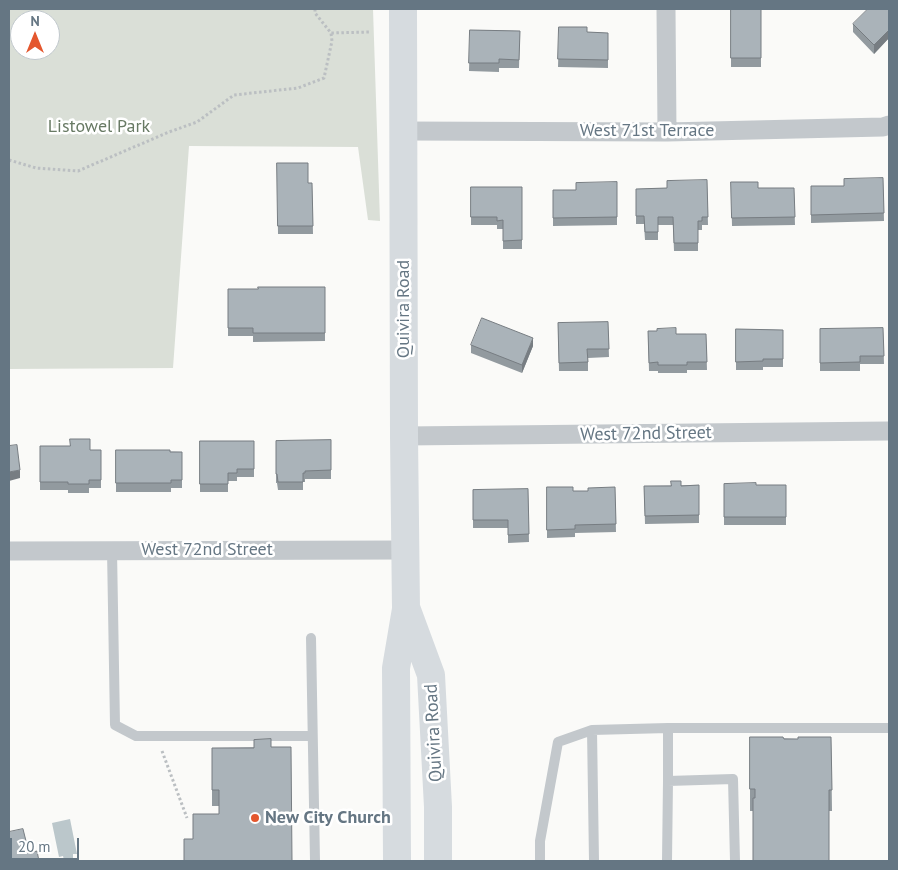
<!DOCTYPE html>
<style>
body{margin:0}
#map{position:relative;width:898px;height:870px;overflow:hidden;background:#fafaf8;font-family:"PT Sans",sans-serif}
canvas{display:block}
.frame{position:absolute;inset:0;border:10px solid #657683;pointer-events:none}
.north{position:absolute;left:10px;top:10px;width:50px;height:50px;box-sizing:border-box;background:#fff;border:1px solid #c1c8cd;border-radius:50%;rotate:0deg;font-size:14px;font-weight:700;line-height:20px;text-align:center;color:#657683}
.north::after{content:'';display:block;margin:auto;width:18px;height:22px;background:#e4572e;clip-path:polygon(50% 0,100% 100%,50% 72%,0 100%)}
.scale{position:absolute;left:10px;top:838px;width:69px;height:22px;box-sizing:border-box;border:2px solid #657683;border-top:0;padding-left:6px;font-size:15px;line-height:18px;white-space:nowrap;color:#657683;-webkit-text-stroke:4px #fff;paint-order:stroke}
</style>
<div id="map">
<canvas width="898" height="870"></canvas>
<div class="frame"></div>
<div class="north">N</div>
<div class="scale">20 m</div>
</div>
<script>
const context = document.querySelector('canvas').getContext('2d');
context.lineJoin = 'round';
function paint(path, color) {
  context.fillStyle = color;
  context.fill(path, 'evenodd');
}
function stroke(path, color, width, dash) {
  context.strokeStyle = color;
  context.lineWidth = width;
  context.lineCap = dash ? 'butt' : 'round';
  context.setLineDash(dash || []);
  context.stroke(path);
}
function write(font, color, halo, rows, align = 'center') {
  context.font = font + ' "PT Sans",sans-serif';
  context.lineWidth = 5;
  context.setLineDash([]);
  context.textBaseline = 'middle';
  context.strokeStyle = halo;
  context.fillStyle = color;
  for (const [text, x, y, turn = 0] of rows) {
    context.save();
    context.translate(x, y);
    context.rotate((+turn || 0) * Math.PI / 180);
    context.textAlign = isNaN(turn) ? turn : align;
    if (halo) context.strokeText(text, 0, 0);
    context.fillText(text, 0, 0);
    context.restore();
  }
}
const green = new Path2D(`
 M 9,9 L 373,9 L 380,221 L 368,220 L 358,147 L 189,146 L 173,368 L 9,369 ZM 20,20 L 50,20 L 50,50 L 20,50 Z`);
const water = new Path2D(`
 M 70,819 L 77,854 L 73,854 L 73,858 L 64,860 L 63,856 L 59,857 L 52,823 Z`);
const path = new Path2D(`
 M 315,9 L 315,13 L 331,33 L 370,32
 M 9,160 L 36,168 L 78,171 L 169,132 L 197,122 L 234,95 L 298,88 L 324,78 L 332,41 L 331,33
 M 162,751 L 187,818`);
const lane = new Path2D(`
 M 112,550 L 115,725 L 136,736 L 312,736
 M 311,638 L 315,861
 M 668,728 L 668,781 L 733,779 L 735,861
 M 592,730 L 594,861
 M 540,861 L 540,841 L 558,742 L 592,730 L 668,728 L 889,728
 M 667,861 L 668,781`);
const street = new Path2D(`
 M 666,9 L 667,132
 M 404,131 L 667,132 L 883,127 L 889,125
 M 404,436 L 889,431
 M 9,551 L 405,550`);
const primary = new Path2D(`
 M 407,610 L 431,675 L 438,807 L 438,861
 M 397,861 L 396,668 L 406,609 L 404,436 L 403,9`);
const wall = new Path2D(`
 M 731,9 L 761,9 L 761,67 L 731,67 Z
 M 889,9 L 889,38 L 874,54 L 853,32 L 853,24 Z
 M 559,27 L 587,32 L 608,33 L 608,68 L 558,67 Z
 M 470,30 L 520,31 L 519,68 L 499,68 L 499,72 L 469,71 Z
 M 277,163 L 308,183 L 312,183 L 313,234 L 278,234 Z
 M 883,178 L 884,221 L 811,223 L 811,186 L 844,186 Z
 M 707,180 L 708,225 L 702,225 L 702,230 L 698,230 L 698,251 L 674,251 L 673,225 L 658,225 L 658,240 L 645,240 L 644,224 L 636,224 L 636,189 L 667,188 Z
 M 617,182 L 617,225 L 553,226 L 553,190 L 576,190 Z
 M 731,182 L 758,188 L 794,188 L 795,225 L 732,226 Z
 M 471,187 L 522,187 L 522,249 L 503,249 L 503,229 L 497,229 L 497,225 L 471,225 Z
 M 325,287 L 325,341 L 253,342 L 253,336 L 228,336 L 228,289 L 258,289 Z
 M 608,322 L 609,357 L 588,358 L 588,371 L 559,371 L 558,323 Z
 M 883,328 L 884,364 L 860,364 L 860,371 L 820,371 L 820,329 Z
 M 736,329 L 783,330 L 783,367 L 763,367 L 763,370 L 736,370 Z
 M 648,331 L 676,334 L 706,334 L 707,370 L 687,370 L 687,373 L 658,373 L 658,371 L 649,371 Z
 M 471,345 L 533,346 L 522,373 L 471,353 Z
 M 331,440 L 331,479 L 305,479 L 305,482 L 303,482 L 303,490 L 278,490 L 277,483 L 276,483 L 276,441 Z
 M 200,441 L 254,441 L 254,477 L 237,477 L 237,481 L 228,481 L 228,492 L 200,492 Z
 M 40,446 L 90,450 L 101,450 L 101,488 L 89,488 L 89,493 L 68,493 L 68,490 L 40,490 Z
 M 116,450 L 182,452 L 182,488 L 171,488 L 171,492 L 116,492 Z
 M 724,484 L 756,485 L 786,485 L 786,525 L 724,525 Z
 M 699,485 L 699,523 L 645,524 L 644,486 Z
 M 547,487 L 573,491 L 588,491 L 615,487 L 616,532 L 575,533 L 575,537 L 547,538 Z
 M 528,489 L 529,542 L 508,543 L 508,528 L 473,528 L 473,490 Z
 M 750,737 L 798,739 L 831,737 L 832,811 L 750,811 Z
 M 271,747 L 292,861 L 193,839 L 219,814 L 219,806 L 212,806 L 212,748 Z`);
const shadedWall = new Path2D(`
 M 889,30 L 889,38 L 874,54 L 874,45 Z
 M 533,338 L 533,346 L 522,373 L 522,365 Z
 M 20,470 L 20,478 L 9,481 L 9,472 Z`);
const building = new Path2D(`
 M 731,9 L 761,9 L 761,58 L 731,58 Z
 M 868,9 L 889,9 L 889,30 L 874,45 L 853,24 Z
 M 559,27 L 587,27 L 587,32 L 608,33 L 608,60 L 558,59 Z
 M 470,30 L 520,31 L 519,60 L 499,59 L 499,63 L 469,63 Z
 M 277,163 L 308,163 L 308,183 L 312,183 L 313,226 L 278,226 Z
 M 883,178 L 884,213 L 811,215 L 811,186 L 844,186 L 844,179 Z
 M 707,180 L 708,217 L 702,217 L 702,221 L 698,221 L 698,243 L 674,243 L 673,217 L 658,217 L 658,232 L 645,232 L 644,216 L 636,216 L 636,189 L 667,188 L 667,181 Z
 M 617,182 L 617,217 L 553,218 L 553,190 L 576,190 L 576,183 Z
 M 731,182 L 758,182 L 758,188 L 794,188 L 795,217 L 732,218 Z
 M 471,187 L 522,187 L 522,240 L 503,241 L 503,220 L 497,221 L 497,217 L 471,217 Z
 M 258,287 L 325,287 L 325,333 L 253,333 L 253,328 L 228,328 L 228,289 L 258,289 Z
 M 482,318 L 533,338 L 522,365 L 471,345 Z
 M 608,322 L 609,349 L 587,349 L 588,362 L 559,363 L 558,323 Z
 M 676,328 L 676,334 L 706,334 L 707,362 L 687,362 L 687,365 L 658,365 L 658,362 L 649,363 L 648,331 L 657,331 L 657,329 Z
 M 883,328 L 884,356 L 860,356 L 860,362 L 820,363 L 820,329 Z
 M 736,329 L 783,330 L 783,359 L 763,359 L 763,361 L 736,362 Z
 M 70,439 L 90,439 L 90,450 L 101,450 L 101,480 L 89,480 L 89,484 L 68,484 L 68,482 L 40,482 L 40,446 L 70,446 Z
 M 331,440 L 331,470 L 305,471 L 305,473 L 303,473 L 303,482 L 278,482 L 277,474 L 276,474 L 276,441 Z
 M 200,441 L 254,441 L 254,469 L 237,469 L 237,473 L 228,473 L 228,484 L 200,484 Z
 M 17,445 L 20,470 L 9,472 L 9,446 Z
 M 116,450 L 170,450 L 170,452 L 182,452 L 182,480 L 171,480 L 171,483 L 116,483 Z
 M 671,481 L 681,481 L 681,486 L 699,485 L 699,515 L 645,516 L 644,486 L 671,486 Z
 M 756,483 L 756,485 L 786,485 L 786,517 L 724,517 L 724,484 Z
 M 547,487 L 573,487 L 573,491 L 588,491 L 588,488 L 615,487 L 616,524 L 575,525 L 575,529 L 547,530 Z
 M 528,489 L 529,534 L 508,535 L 508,520 L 473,520 L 473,490 Z
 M 750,737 L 783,737 L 784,739 L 798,739 L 798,737 L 831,737 L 832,790 L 829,790 L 829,861 L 753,861 L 753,798 L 755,798 L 755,789 L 750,789 Z
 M 271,739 L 271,747 L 291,747 L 292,861 L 184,861 L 184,839 L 193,839 L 193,814 L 219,814 L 219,790 L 212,790 L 212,748 L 254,748 L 254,740 Z
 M 23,829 L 29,853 L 37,851 L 39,861 L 9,861 L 9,832 Z`);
const markers = [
 [255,818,5,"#e4572e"]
];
const parkNames = [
 ["Listowel Park",99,127]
];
const streetNames = [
 ["West 71st Terrace",647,131],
 ["Quivira Road",404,309,-90],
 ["West 72nd Street",646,434,-1],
 ["West 72nd Street",207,550],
 ["Quivira Road",434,733,-93]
];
const poiNames = [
 ["New City Church",265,818]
];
paint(green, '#dadfd7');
paint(water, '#bbc7cb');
stroke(path, '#bbbfc2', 3, [2.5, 2.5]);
stroke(lane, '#c3c8cc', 10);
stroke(street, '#c3c8cc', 19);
stroke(primary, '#d6dbdf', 28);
paint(wall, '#929a9f');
paint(shadedWall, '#777d82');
paint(building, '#aab3b9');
stroke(building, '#777d82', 1);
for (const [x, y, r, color] of markers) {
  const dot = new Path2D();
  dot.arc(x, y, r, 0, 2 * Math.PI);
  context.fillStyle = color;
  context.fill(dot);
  stroke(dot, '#fff', 2);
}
write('18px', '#687a64', '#fff', parkNames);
write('18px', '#657683', '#fff', streetNames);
write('bold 18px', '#657683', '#fff', poiNames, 'left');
</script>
